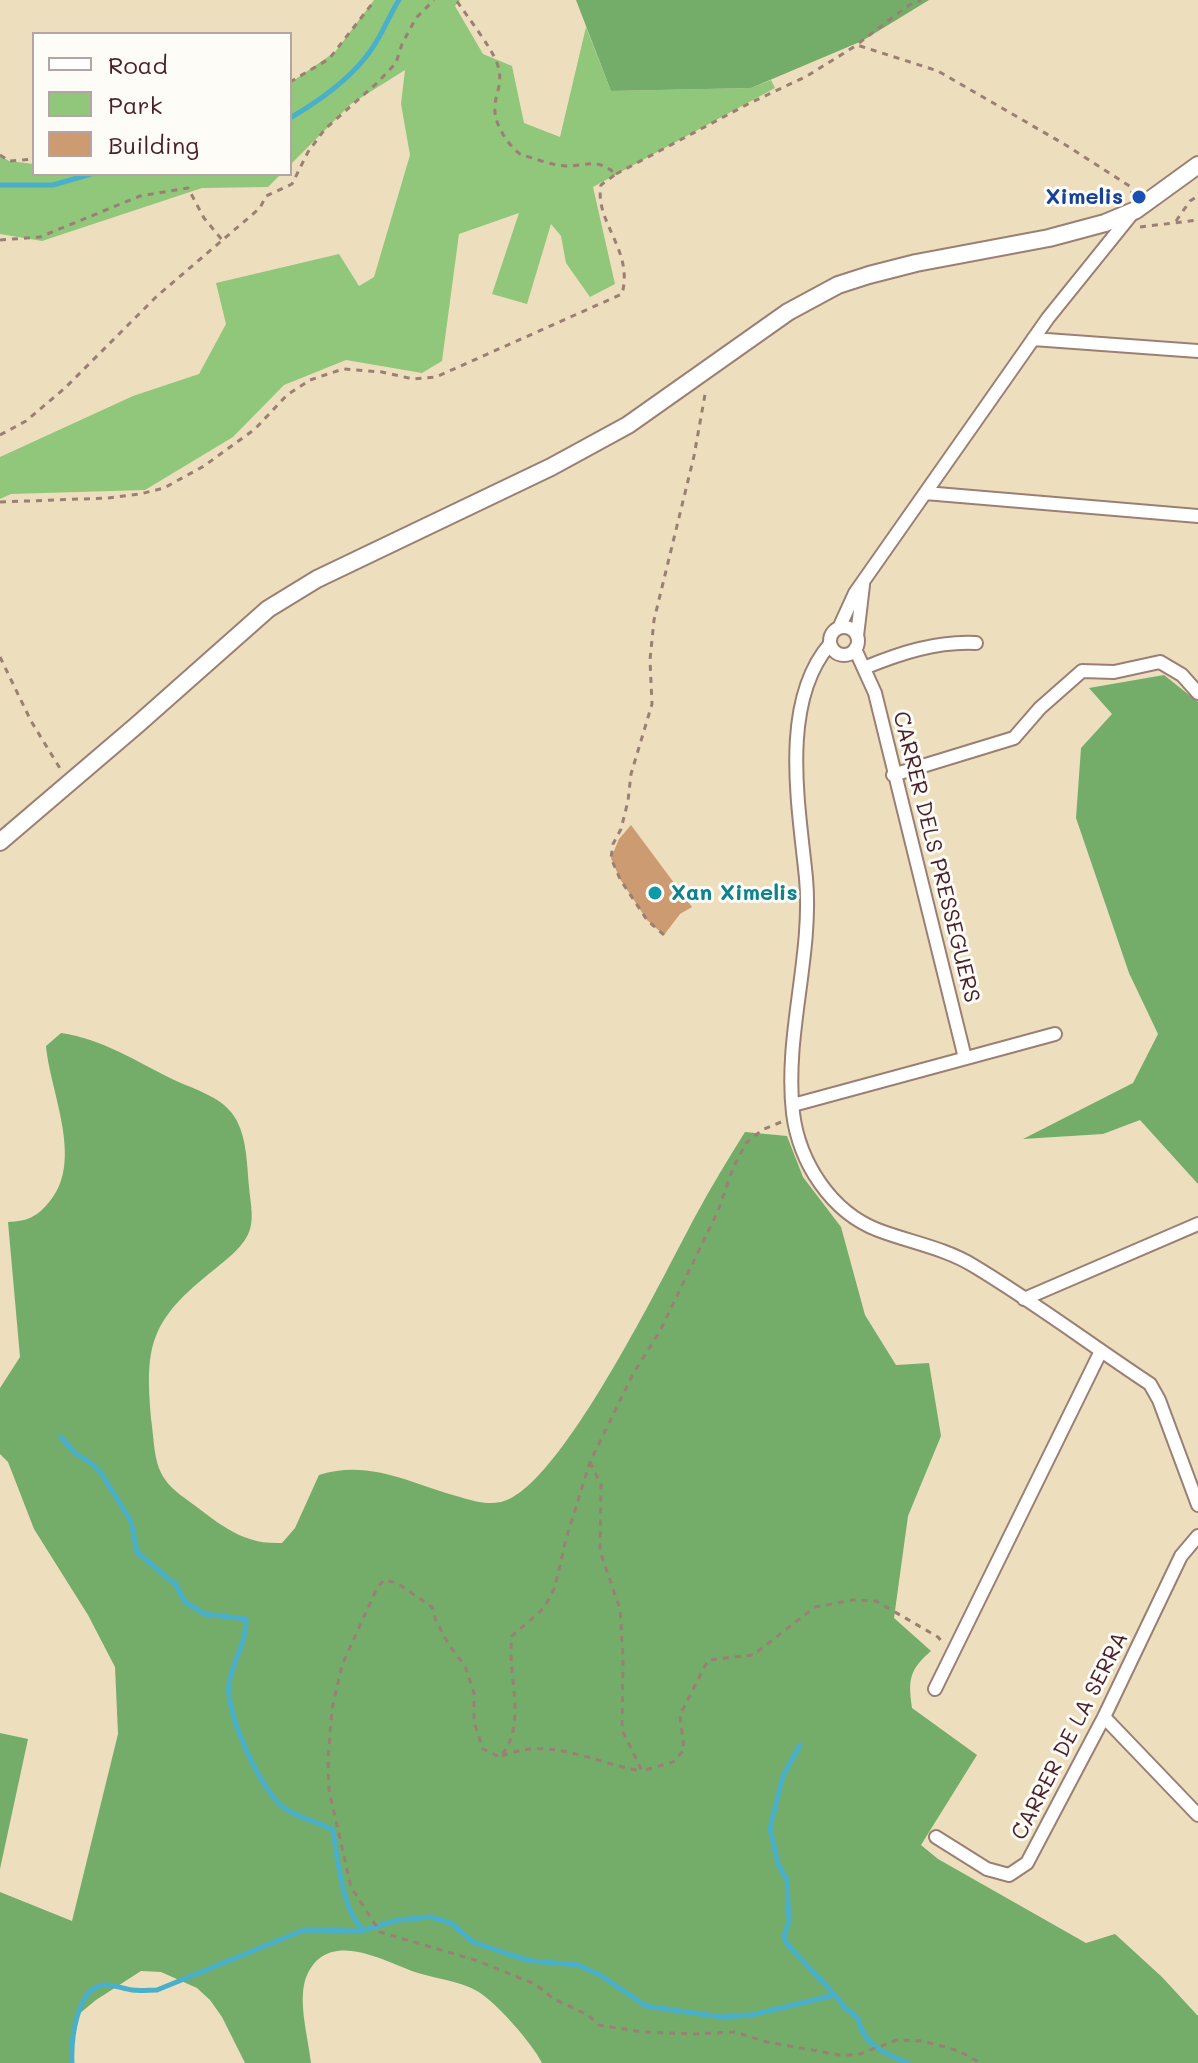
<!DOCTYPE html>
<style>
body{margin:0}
#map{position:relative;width:1198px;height:2063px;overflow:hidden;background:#eddfbe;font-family:Mali,sans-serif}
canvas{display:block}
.legend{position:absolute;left:32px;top:32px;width:260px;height:144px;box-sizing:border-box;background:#fdfcf7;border:2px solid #b5a4a5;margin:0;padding:10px 14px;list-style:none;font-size:24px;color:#4a1f2b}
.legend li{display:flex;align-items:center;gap:16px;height:40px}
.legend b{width:40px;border:2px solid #b5a4a5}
</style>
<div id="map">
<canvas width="1198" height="2063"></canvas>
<ul class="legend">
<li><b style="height:10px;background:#fff"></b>Road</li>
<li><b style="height:22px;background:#90c77a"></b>Park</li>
<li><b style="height:22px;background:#cd9b71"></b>Building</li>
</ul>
</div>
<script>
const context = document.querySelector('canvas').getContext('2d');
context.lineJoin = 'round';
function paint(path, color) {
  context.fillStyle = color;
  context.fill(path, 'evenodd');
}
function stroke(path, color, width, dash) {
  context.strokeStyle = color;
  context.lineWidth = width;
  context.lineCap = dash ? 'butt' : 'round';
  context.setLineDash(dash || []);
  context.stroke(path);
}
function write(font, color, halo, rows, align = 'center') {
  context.font = font + ' Mali,sans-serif';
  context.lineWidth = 6;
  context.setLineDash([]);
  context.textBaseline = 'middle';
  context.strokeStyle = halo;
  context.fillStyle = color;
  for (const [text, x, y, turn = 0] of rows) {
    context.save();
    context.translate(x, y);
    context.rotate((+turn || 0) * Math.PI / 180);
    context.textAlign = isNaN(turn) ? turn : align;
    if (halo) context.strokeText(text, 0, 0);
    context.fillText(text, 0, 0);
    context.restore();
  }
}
const green = new Path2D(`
 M 374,0 L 460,0 L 455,6 L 483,54 L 512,66 L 524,123 L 560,137 L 586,27 L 611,91 L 751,88 L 771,80 L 775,88 L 593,187 L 615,284 L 590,297 L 566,263 L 561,236 L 551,224 L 527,304 L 492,294 L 519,213 L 459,234 L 442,361 L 422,373 L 346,360 L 284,385 L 233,437 L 145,490 L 11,494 L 0,499 L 0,457 L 133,396 L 199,374 L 226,324 L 216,283 L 339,254 L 359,286 L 374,277 L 410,155 L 401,104 L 405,70 L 351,104 L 290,165 L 290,83 L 335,52 Z
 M 0,155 L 9,161 L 34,164 L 34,174 L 281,174 L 268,187 L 202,188 L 42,241 L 0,234 Z`);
const forest = new Path2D(`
 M 576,0 L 929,0 L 862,41 L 751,88 L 611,91 Z
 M 1164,675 L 1198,702 L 1198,1184 L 1140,1120 L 1103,1134 L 1023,1139 L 1133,1083 L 1158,1034 L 1129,973 L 1076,818 L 1081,748 L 1112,714 L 1089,688 Z
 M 61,1033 C 103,1039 135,1061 172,1079 C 195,1090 225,1097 237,1121 C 247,1140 247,1166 249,1187 C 250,1199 254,1217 250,1229 C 245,1246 228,1258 215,1269 C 149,1321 144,1345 152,1426 C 156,1462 155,1477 186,1499 C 218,1522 240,1545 282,1543 L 295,1528 L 319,1475 C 370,1459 411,1484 460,1497 C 474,1501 486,1505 501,1502 C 560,1490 665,1272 696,1215 C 711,1187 728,1159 745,1132 L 787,1136 L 803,1177 L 841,1227 L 865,1315 L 896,1365 L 929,1363 L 941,1436 L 908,1516 L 894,1618 L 931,1651 C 909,1670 908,1680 912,1708 L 977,1755 L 921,1845 L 938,1859 L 1086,1943 L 1115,1934 L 1162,1977 L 1198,2016 L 1198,2063 L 542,2063 C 533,2044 495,2001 477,1991 C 459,1981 438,1979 418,1973 C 386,1963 331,1928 308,1973 C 296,1996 308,2036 311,2063 L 245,2063 L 222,2017 L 210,2000 L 197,1988 L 161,1972 L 141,1971 L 96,2000 L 79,2014 L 70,2063 L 0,2063 L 0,1892 L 72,1921 L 118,1734 L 115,1667 L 88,1615 L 34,1529 L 8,1462 L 0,1454 L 0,1388 L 20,1357 L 8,1222 C 28,1221 37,1217 50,1201 C 84,1160 50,1092 46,1046 Z
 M 0,1733 L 28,1739 L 0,1869 Z`);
const stream = new Path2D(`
 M 290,118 C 321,100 356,75 375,44 C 384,30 390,14 399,0
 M 0,185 L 53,185 L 91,174
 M 61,1437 L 75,1453 L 91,1463 L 101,1473 L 131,1521 L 137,1552 L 176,1585 L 185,1602 L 205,1614 L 246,1619 C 247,1643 232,1661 229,1684 C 225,1712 260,1789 283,1807 C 297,1818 317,1821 333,1830 C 337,1855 343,1915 364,1930
 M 800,1745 L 783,1776 L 770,1828 L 778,1864 L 787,1880 L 789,1922 L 784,1936 L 787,1944 L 834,1994
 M 72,2063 C 71,2041 76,1984 107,1985 C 115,1985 124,1989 132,1990 C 140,1991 149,1990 157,1990 L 304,1930 L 361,1931 L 398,1920 L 431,1917 L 451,1923 L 473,1942 L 511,1955 L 532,1961 L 578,1965 L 600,1975 L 646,2006 L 721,2017 L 751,2015 L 835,1995 L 844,2007 L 858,2018 C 862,2044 885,2054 908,2063`);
const building = new Path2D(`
 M 631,825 L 692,907 L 680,914 L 664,935 L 647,920 L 620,879 L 611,858 L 619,839 Z`);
const path = new Path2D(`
 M 859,43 L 909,5 L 921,0
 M 290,82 L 329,59 L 375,0
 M 0,155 L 9,161 L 34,159
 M 616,174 L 748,104 L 807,76 L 857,45 L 938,71 L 1064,144 L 1131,187 L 1132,195
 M 1176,221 L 1190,201 L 1198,196
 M 1140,227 L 1198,220
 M 0,240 L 40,237 L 140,196 L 188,188 L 204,218 L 223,241
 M 0,435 L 26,421 L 65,388 L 157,296 L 260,208 L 266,196 L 292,184 L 308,152 L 325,129 L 377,83 L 396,63 L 402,44 L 416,18 L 434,0
 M 0,502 L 108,498 L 140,494 L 164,488 L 204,466 L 255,429 L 287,395 L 310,380 L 343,369 L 382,372 L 413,379 L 436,377 L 622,294 C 634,250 594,222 601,185 L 616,174 C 595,157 589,166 566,166 C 555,166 532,158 520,154 C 509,146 496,127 495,112 C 493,95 505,85 497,63 C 491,47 467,16 456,0
 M 0,657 L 31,721 L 61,770
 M 664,935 L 647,920 L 620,879 L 611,858 L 613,844 L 621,829 L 628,801 L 631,774 L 652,704 L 650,660 L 654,620 L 694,456 L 706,389
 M 781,1122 L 762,1130 L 746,1143 L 733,1168 L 718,1211 L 685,1279 L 660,1331 L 633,1374 L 590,1462 L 566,1539 L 555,1587 L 544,1608 L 512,1636 C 506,1675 529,1724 500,1757 L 483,1749 L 474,1722 L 474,1693 L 465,1666 L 449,1645 L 436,1621 L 432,1607 L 397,1583 L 384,1580 L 377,1588 L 342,1665 L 332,1709 L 328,1760 L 329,1790 L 351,1887 L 380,1932 L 475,1960 L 535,1984 L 554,1999 L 588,2015 L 599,2025 L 643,2032 L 695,2034 L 735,2032 L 767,2042 L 840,2055 L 857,2055 L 897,2040 L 923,2041 L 959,2051 L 981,2063
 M 590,1462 L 601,1485 L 600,1551 L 620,1609 L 623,1658 L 622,1730 L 642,1771 L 673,1762 L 684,1750 L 680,1715 L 708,1660 L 753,1655 L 815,1607 L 853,1600 L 876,1601 L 938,1637 L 943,1643
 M 502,1756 C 552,1736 592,1763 642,1771`);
const minor = new Path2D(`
 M 1033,339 L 1198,351
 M 925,493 L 1198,516
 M830 641a14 14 0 1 1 28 0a14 14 0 1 1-28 0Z
 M 839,628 L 855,593 L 1048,318 L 1135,210
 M 857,636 L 863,585
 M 830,644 C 779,703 799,807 806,878 C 813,956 784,1035 793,1113 C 799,1162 831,1212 878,1230 C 909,1242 945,1248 974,1266 C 1034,1302 1091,1345 1150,1384 L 1159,1400 L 1198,1505
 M 855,649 L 875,693 L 965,1058
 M 864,668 C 900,653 937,641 976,643
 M 893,775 L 1014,738 L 1040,708 L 1082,671 L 1114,672 L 1160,662 L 1182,675 L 1198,693
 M 793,1105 L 1055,1034
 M 1024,1299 L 1198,1224
 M 935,1689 L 1101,1351
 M 1104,1717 L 1198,1815
 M 936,1837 L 987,1869 L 1009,1875 L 1027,1863 L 1104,1717 L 1181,1556 L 1198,1536`);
const tertiary = new Path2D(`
 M 0,842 L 137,725 L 268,609 L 317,579 L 551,467 L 628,425 L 788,312 L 838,285 L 869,275 L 916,263 L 1049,238 L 1105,223 L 1136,210 L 1198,165`);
const markers = [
 [1139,197,8,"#1a4fb4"],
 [655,893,8,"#0f9aa8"]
];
const transitNames = [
 ["Ximelis",1123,197]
];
const streetNames = [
 ["CARRER DELS PRESSEGUERS",936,857,76],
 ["CARRER DE LA SERRA",1070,1736,-63]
];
const cultureNames = [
 ["Xan Ximelis",671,893]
];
paint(green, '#90c77a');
paint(forest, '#74ac6a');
stroke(stream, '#4aafc9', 5);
paint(building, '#cd9b71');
stroke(minor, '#9c7f74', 16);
stroke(tertiary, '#9c7f74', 20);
stroke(path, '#9c7f74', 3, [6, 6]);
stroke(minor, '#fff', 12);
stroke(tertiary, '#fff', 16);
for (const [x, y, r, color] of markers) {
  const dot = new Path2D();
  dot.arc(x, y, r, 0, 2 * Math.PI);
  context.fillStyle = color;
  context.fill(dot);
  stroke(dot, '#fdfcf7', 3);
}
write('bold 22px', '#164399', '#fdfcf7', transitNames, 'right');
write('22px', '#4a1f2b', '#fdfcf7', streetNames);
write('bold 22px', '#0d838f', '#fdfcf7', cultureNames, 'left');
</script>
